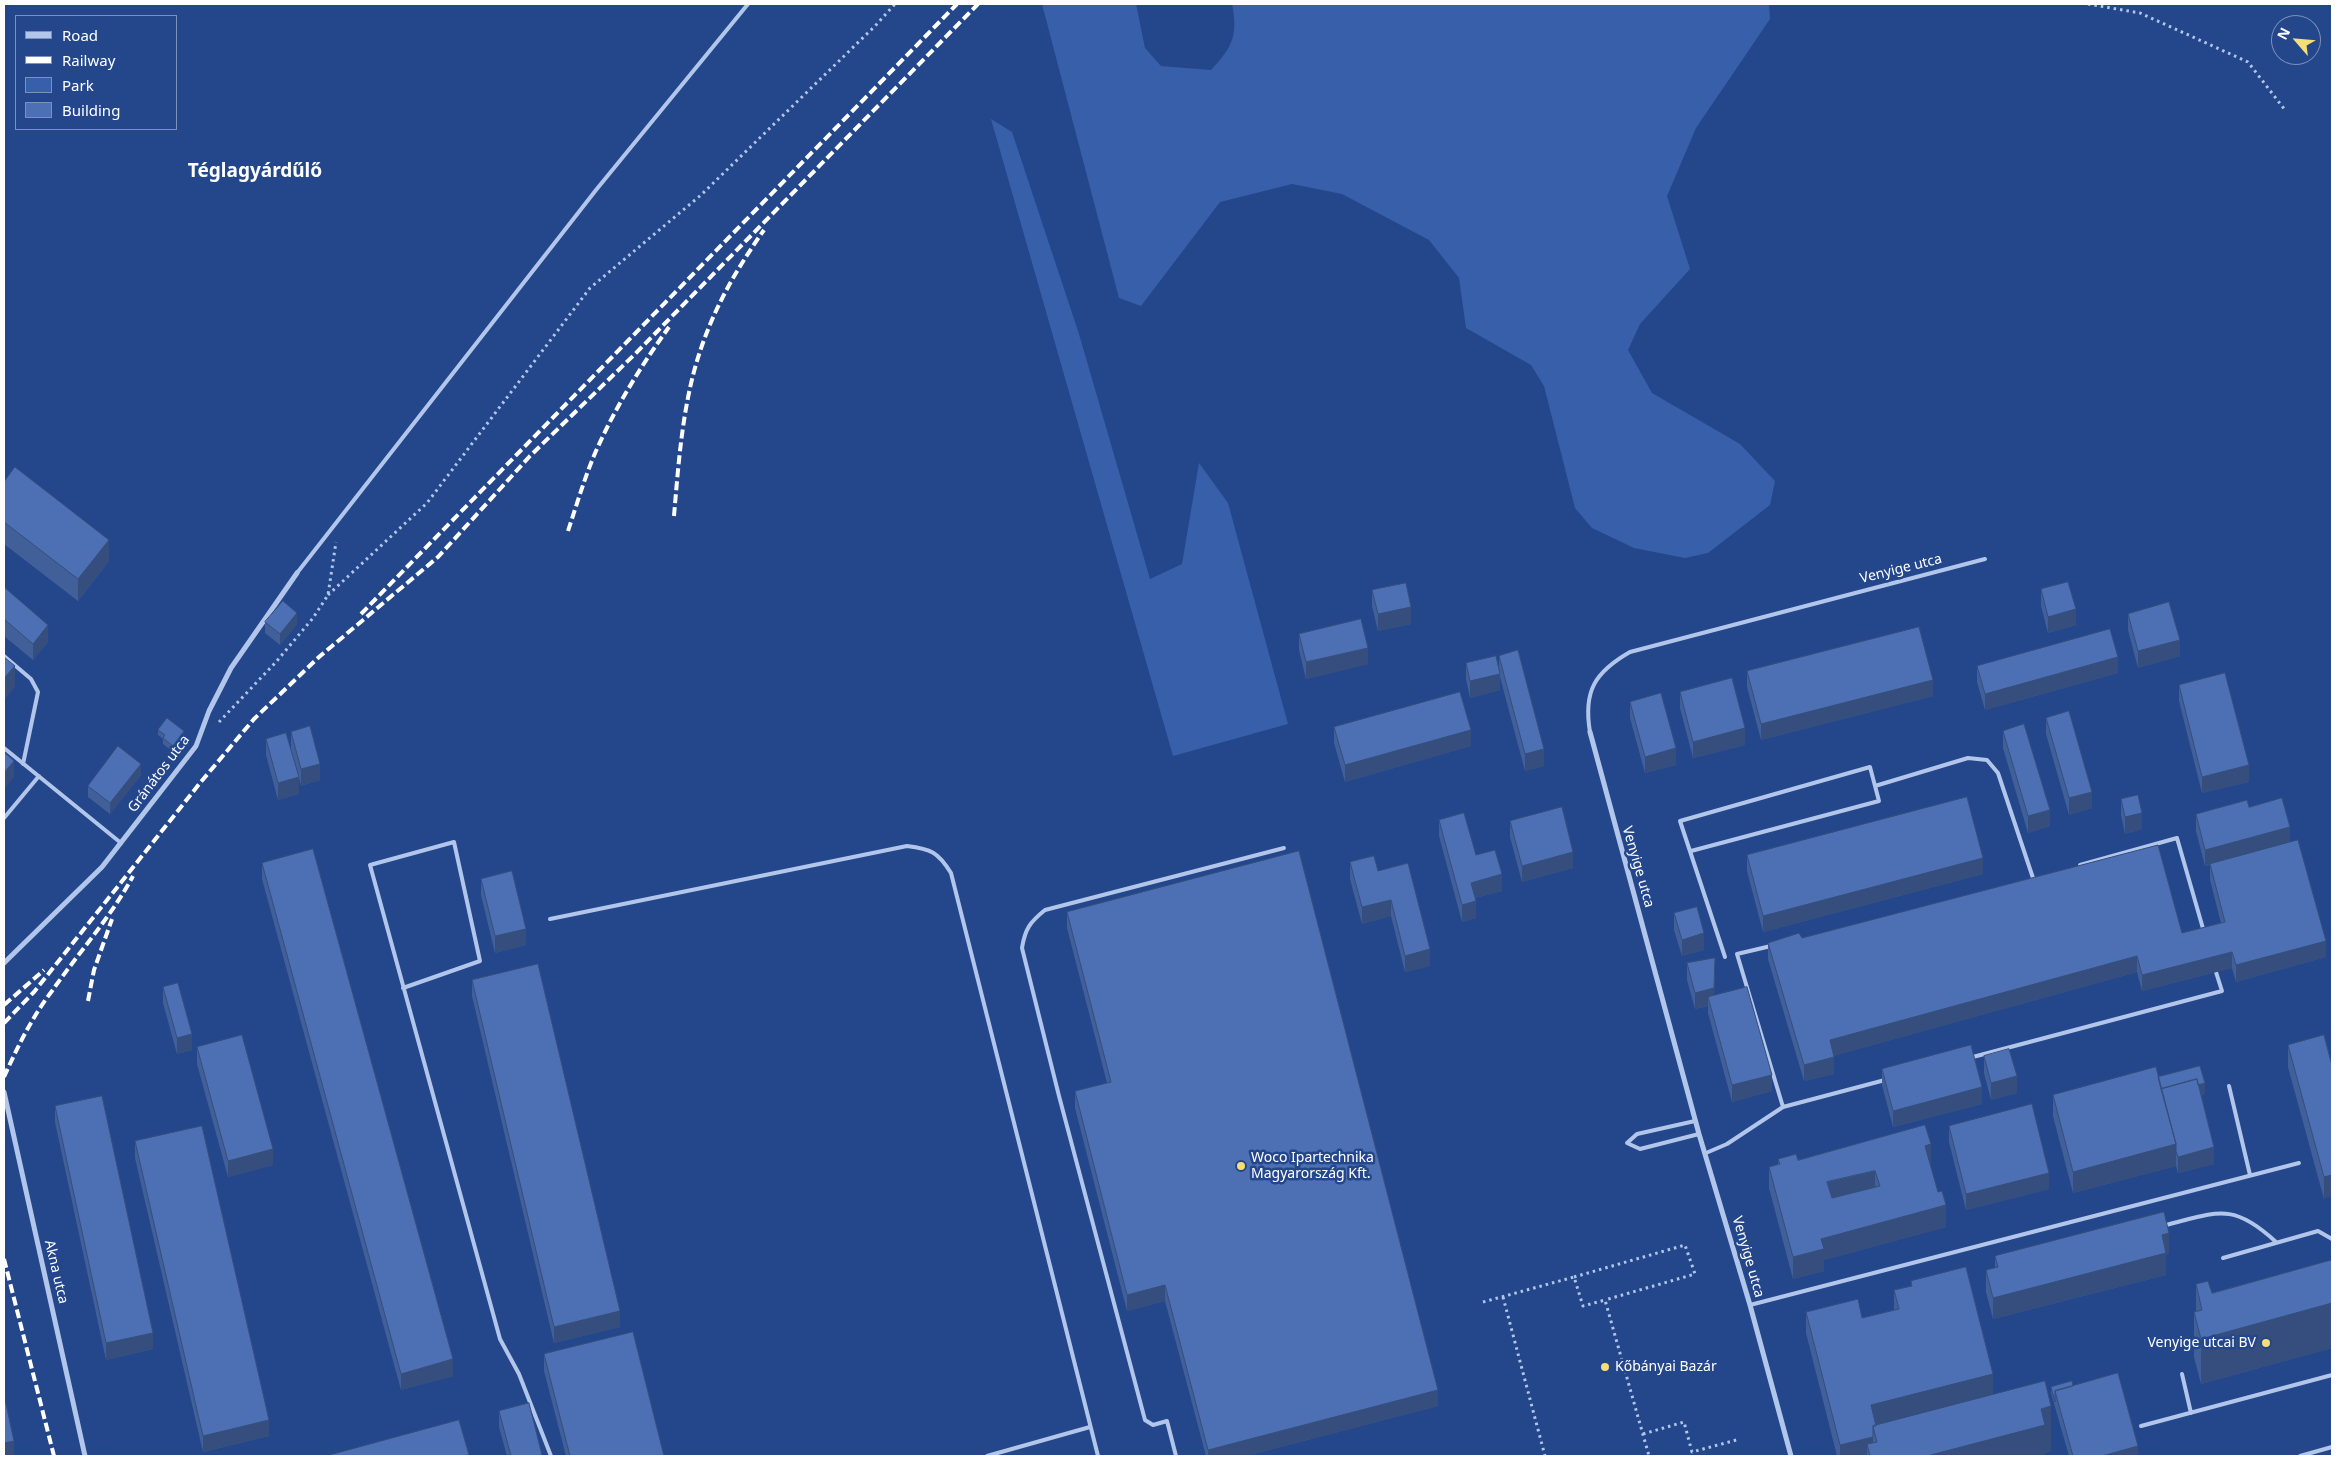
<!DOCTYPE html>
<meta charset="utf-8">
<style>
body{margin:0}
#map{position:relative;width:2336px;height:1460px;overflow:hidden;background:#24478c;font-family:"Noto Sans",sans-serif}
canvas{display:block}
.frame{position:absolute;inset:0;border:5px solid #fff;pointer-events:none}
.legend{position:absolute;left:15px;top:15px;width:162px;height:115px;box-sizing:border-box;background:#24478c;border:1px solid #7c91ba;margin:0;padding:6px 9px;list-style:none;font-size:15px;color:#fff}
.legend li{display:flex;align-items:center;gap:10px;height:25px}
.legend b{width:25px;border:1px solid #7c91ba}
.north{position:absolute;left:2271px;top:15px;width:50px;height:50px;box-sizing:border-box;background:#24478c;border:1px solid #7c91ba;border-radius:50%;rotate:297deg;font-size:14px;font-weight:700;line-height:20px;text-align:center;color:#fff}
.north::after{content:'';display:block;margin:auto;width:18px;height:22px;background:#f6de76;clip-path:polygon(50% 0,100% 100%,50% 72%,0 100%)}
</style>
<div id="map">
<canvas width="2336" height="1460"></canvas>
<div class="frame"></div>
<ul class="legend">
<li><b style="height:6px;background:#b2c6eb"></b>Road</li>
<li><b style="height:6px;background:#fff"></b>Railway</li>
<li><b style="height:14px;background:#385fa9"></b>Park</li>
<li><b style="height:14px;background:#4c70b3"></b>Building</li>
</ul>
<div class="north">N</div>
</div>
<script>
const context = document.querySelector('canvas').getContext('2d');
context.lineJoin = 'round';
function paint(path, color) {
  context.fillStyle = color;
  context.fill(path, 'evenodd');
}
function stroke(path, color, width, dash) {
  context.strokeStyle = color;
  context.lineWidth = width;
  context.lineCap = dash ? 'butt' : 'round';
  context.setLineDash(dash || []);
  context.stroke(path);
}
function write(font, color, halo, rows, align = 'center') {
  context.font = font + ' "Noto Sans",sans-serif';
  context.lineWidth = 5;
  context.setLineDash([]);
  context.textBaseline = 'middle';
  context.strokeStyle = halo;
  context.fillStyle = color;
  for (const [text, x, y, turn = 0] of rows) {
    context.save();
    context.translate(x, y);
    context.rotate((+turn || 0) * Math.PI / 180);
    context.textAlign = isNaN(turn) ? turn : align;
    if (halo) context.strokeText(text, 0, 0);
    context.fillText(text, 0, 0);
    context.restore();
  }
}
const green = new Path2D(`
 M 1042,4 L 1136,4 L 1145,48 L 1161,66 L 1211,70 C 1233,47 1238,35 1232,4 L 1769,4 L 1770,19 L 1696,128 L 1667,196 L 1690,269 L 1640,324 L 1628,350 L 1652,393 L 1740,444 L 1775,481 L 1770,505 L 1708,553 L 1685,558 L 1634,548 L 1592,528 L 1575,508 L 1544,386 L 1531,365 L 1466,328 L 1459,278 L 1429,240 L 1342,194 L 1292,184 L 1220,202 L 1141,306 L 1119,298 Z
 M 991,119 L 1012,132 L 1079,334 L 1150,579 L 1182,564 L 1199,463 L 1228,503 L 1288,724 L 1173,756 Z`);
const path = new Path2D(`
 M 2088,4 L 2140,13 L 2248,62 L 2285,110
 M 328,595 L 427,503 L 590,288 L 701,195 L 875,26 L 895,4
 M 219,722 L 276,662 L 313,618 L 328,595 L 336,542
 M 1574,1277 L 1685,1245 L 1695,1274 L 1605,1300
 M 1503,1297 L 1545,1456
 M 1483,1302 L 1574,1277 L 1583,1306 L 1605,1300 L 1649,1456
 M 1643,1434 L 1684,1422 L 1692,1452 L 1740,1439`);
const lane = new Path2D(`
 M 297,573 L 596,190 L 748,4
 M 4,656 L 31,679 L 38,692 L 23,764
 M 1590,732 C 1583,691 1595,672 1630,652 L 1985,559
 M 4,748 L 121,843
 M 1875,786 L 1968,758 L 1987,760 L 1998,773 L 2033,878
 M 4,818 L 39,776
 M 1691,851 L 1879,801 L 1870,767 L 1680,821 L 1725,957
 M 2080,865 L 2177,838 L 2204,932
 M 550,919 L 907,846 C 931,849 938,852 951,873 L 1098,1456
 M 1771,946 L 1737,954 L 1783,1107
 M 403,988 L 480,961 L 454,842 L 370,865 L 500,1339 L 519,1374 L 551,1456
 M 1969,1058 L 2222,991 L 2215,969
 M 2229,1086 L 2250,1175
 M 1695,1121 L 1637,1134 L 1627,1143 L 1640,1149 L 1699,1134
 M 1706,1153 L 1727,1144 L 1783,1107 L 1885,1080
 M 2166,1225 C 2218,1212 2233,1202 2276,1242
 M 2223,1258 L 2318,1231 L 2332,1239
 M 1750,1305 L 2299,1163
 M 2182,1374 L 2191,1413
 M 2141,1426 L 2332,1375
 M 987,1456 L 1090,1427
 M 1176,1456 L 1167,1421 L 1153,1425 L 1145,1420 L 1059,1096 L 1022,948 C 1025,929 1030,922 1045,910 L 1284,848
 M 2300,1456 L 2332,1447`);
const street = new Path2D(`
 M 1590,732 L 1699,1134 L 1750,1305 L 1791,1456
 M 4,963 L 102,867 L 196,746 L 209,711 L 231,668 L 297,573
 M 4,1092 L 85,1456`);
const rail = new Path2D(`
 M 674,516 C 679,458 683,396 704,340 C 718,301 740,264 764,230
 M 568,531 C 577,504 585,476 596,451 C 616,406 641,366 669,327
 M 361,614 L 957,4
 M 88,1001 L 94,970 L 112,919
 M 4,1005 L 44,970
 M 4,1023 L 34,992 L 200,783 L 254,719 L 319,657 L 438,557 L 530,456 L 635,354 L 978,4
 M 4,1077 C 17,1048 32,1017 52,991 C 79,952 111,917 133,876
 M 4,1259 L 54,1456`);
const wall = new Path2D(`
 M 4,482 L 109,561 L 78,601 L 4,544 Z
 M 4,587 L 48,642 L 33,660 L 4,636 Z
 M 2041,589 L 2076,625 L 2048,633 L 2041,606 Z
 M 1372,590 L 1411,624 L 1378,631 L 1372,606 Z
 M 2128,614 L 2180,656 L 2138,668 L 2128,630 Z
 M 265,622 L 297,624 L 280,645 L 265,633 Z
 M 1299,634 L 1368,664 L 1306,679 L 1299,650 Z
 M 1499,656 L 1544,766 L 1525,771 L 1500,677 L 1500,690 L 1470,698 L 1466,679 L 1466,663 L 1499,669 Z
 M 1977,666 L 2118,673 L 1985,710 L 1977,682 Z
 M 1747,671 L 1933,696 L 1761,740 L 1747,687 Z
 M 2179,685 L 2249,782 L 2202,793 L 2179,701 Z
 M 1680,692 L 1745,745 L 1693,758 L 1680,708 Z
 M 1630,702 L 1676,765 L 1645,773 L 1630,718 Z
 M 2046,718 L 2092,808 L 2069,815 L 2046,734 Z
 M 1334,727 L 1471,746 L 1345,782 L 1334,743 Z
 M 158,730 L 184,737 L 173,752 L 163,744 L 163,739 L 158,735 Z
 M 2003,731 L 2050,826 L 2028,833 L 2003,748 Z
 M 291,732 L 320,780 L 301,786 L 299,778 L 299,794 L 278,800 L 266,755 L 266,739 L 291,748 Z
 M 141,775 L 110,814 L 88,797 L 88,786 Z
 M 2121,799 L 2142,829 L 2125,834 L 2121,815 Z
 M 2249,807 L 2290,842 L 2326,957 L 2236,982 L 2232,968 L 2142,991 L 2137,972 L 1833,1056 L 1834,1074 L 1804,1081 L 1768,959 L 1768,943 L 1802,938 L 2182,933 L 2221,923 L 2210,880 L 2210,865 L 2205,866 L 2196,831 L 2196,814 Z
 M 1439,820 L 1476,855 L 1502,891 L 1475,898 L 1476,918 L 1462,922 L 1439,836 Z
 M 1510,821 L 1573,868 L 1522,882 L 1510,837 Z
 M 1747,855 L 1983,874 L 1763,932 L 1747,871 Z
 M 1350,862 L 1378,871 L 1430,966 L 1405,972 L 1391,916 L 1362,924 L 1350,879 Z
 M 262,863 L 453,1376 L 401,1390 L 262,879 Z
 M 481,879 L 526,945 L 495,953 L 481,895 Z
 M 1067,912 L 1438,1406 L 1246,1456 L 1206,1456 L 1165,1301 L 1127,1311 L 1075,1108 L 1075,1091 L 1107,1083 L 1067,928 Z
 M 1674,913 L 1704,950 L 1682,956 L 1674,930 Z
 M 1687,963 L 1715,975 L 1714,995 L 1772,1091 L 1732,1102 L 1708,1013 L 1708,1006 L 1695,1009 L 1687,980 Z
 M 472,980 L 620,1327 L 554,1343 L 472,996 Z
 M 163,987 L 192,1050 L 177,1054 L 163,1003 Z
 M 2288,1045 L 2332,1066 L 2324,1199 L 2288,1067 Z
 M 197,1047 L 273,1165 L 228,1177 L 197,1064 Z
 M 1984,1056 L 2017,1093 L 1991,1100 L 1984,1073 Z
 M 1882,1069 L 1982,1104 L 1893,1127 L 1882,1085 Z
 M 2158,1077 L 2205,1094 L 2201,1095 L 2214,1164 L 2178,1173 L 2176,1166 L 2073,1193 L 2053,1116 L 2053,1095 Z
 M 55,1106 L 153,1349 L 106,1360 L 55,1122 Z
 M 1949,1126 L 2049,1189 L 1966,1210 L 1949,1142 Z
 M 135,1141 L 269,1436 L 203,1452 L 135,1158 Z
 M 1778,1159 L 1930,1166 L 1946,1227 L 1824,1260 L 1824,1271 L 1793,1279 L 1769,1188 L 1769,1167 L 1778,1164 Z
 M 2169,1254 L 2166,1255 L 2166,1275 L 1993,1319 L 1986,1292 L 1986,1270 L 1995,1268 L 1995,1256 Z
 M 2332,1260 L 2332,1348 L 2201,1384 L 2194,1357 L 2194,1312 L 2196,1311 L 2196,1284 L 2212,1293 Z
 M 1911,1281 L 1993,1395 L 2051,1451 L 2045,1453 L 2045,1456 L 1837,1456 L 1806,1333 L 1806,1312 L 1862,1318 L 1894,1310 L 1894,1290 L 1911,1286 ZM 1929,1411 L 1876,1426 L 1876,1425 Z
 M 544,1354 L 664,1456 L 566,1456 L 544,1371 Z
 M 2073,1386 L 2138,1456 L 2069,1456 L 2051,1393 L 2051,1387 Z
 M 499,1411 L 542,1456 L 507,1456 L 499,1427 Z`);
const shadedWall = new Path2D(`
 M 109,540 L 109,561 L 78,601 L 78,579 Z
 M 1411,607 L 1411,624 L 1378,631 L 1378,614 Z
 M 2076,609 L 2076,625 L 2048,633 L 2048,617 Z
 M 297,613 L 297,624 L 280,645 L 280,634 Z
 M 48,625 L 48,642 L 33,660 L 33,644 Z
 M 2180,640 L 2180,656 L 2138,668 L 2138,651 Z
 M 1368,648 L 1368,664 L 1306,679 L 1306,662 Z
 M 2118,657 L 2118,673 L 1985,710 L 1985,694 Z
 M 15,666 L 15,687 L 4,700 L 4,678 Z
 M 1500,674 L 1500,690 L 1470,698 L 1470,681 Z
 M 1933,680 L 1933,696 L 1761,740 L 1761,724 Z
 M 1745,728 L 1745,745 L 1693,758 L 1693,742 Z
 M 1471,730 L 1471,746 L 1345,782 L 1345,765 Z
 M 184,731 L 184,737 L 173,752 L 173,746 Z
 M 1676,748 L 1676,765 L 1645,773 L 1645,757 Z
 M 1544,749 L 1544,766 L 1525,771 L 1525,754 Z
 M 14,761 L 14,777 L 4,789 L 4,773 Z
 M 141,764 L 141,775 L 110,814 L 110,803 Z
 M 320,764 L 320,780 L 301,786 L 301,769 Z
 M 2249,765 L 2249,782 L 2202,793 L 2202,777 Z
 M 299,777 L 299,794 L 278,800 L 278,783 Z
 M 2092,792 L 2092,808 L 2069,815 L 2069,798 Z
 M 2050,810 L 2050,826 L 2028,833 L 2028,816 Z
 M 2142,813 L 2142,829 L 2125,834 L 2125,817 Z
 M 2290,827 L 2290,843 L 2205,866 L 2205,850 Z
 M 1573,852 L 1573,868 L 1522,882 L 1522,866 Z
 M 1983,858 L 1983,874 L 1763,932 L 1763,916 Z
 M 1502,874 L 1502,891 L 1471,899 L 1471,883 Z
 M 1391,900 L 1391,916 L 1362,924 L 1362,907 Z
 M 1476,901 L 1476,918 L 1462,922 L 1462,905 Z
 M 526,929 L 526,945 L 495,953 L 495,936 Z
 M 1704,933 L 1704,950 L 1682,956 L 1682,940 Z
 M 2326,941 L 2326,957 L 2236,982 L 2236,965 Z
 M 1430,949 L 1430,966 L 1405,972 L 1405,956 Z
 M 2232,952 L 2232,968 L 2142,991 L 2142,975 Z
 M 2137,956 L 2137,972 L 1830,1057 L 1830,1040 Z
 M 1715,958 L 1714,1004 L 1708,997 L 1708,1006 L 1695,1009 L 1695,993 Z
 M 192,1034 L 192,1050 L 177,1054 L 177,1038 Z
 M 1834,1057 L 1834,1074 L 1804,1081 L 1804,1065 Z
 M 1772,1075 L 1772,1091 L 1732,1102 L 1732,1085 Z
 M 2017,1076 L 2017,1093 L 1991,1100 L 1991,1083 Z
 M 2205,1083 L 2205,1094 L 2164,1105 L 2161,1094 Z
 M 1982,1087 L 1982,1104 L 1893,1127 L 1893,1111 Z
 M 1931,1144 L 1931,1166 L 1925,1146 Z
 M 2176,1144 L 2176,1166 L 2073,1193 L 2073,1172 Z
 M 2214,1147 L 2214,1164 L 2178,1173 L 2178,1157 Z
 M 273,1149 L 273,1165 L 228,1177 L 228,1161 Z
 M 1875,1171 L 1875,1192 L 1827,1204 L 1827,1182 Z
 M 2049,1173 L 2049,1189 L 1966,1210 L 1966,1194 Z
 M 2332,1175 L 2332,1196 L 2324,1199 L 2324,1177 Z
 M 1946,1205 L 1946,1227 L 1824,1260 L 1824,1271 L 1793,1279 L 1793,1257 L 1821,1239 Z
 M 2169,1233 L 2169,1254 L 2166,1255 L 2166,1275 L 1993,1319 L 1993,1298 Z
 M 1165,1285 L 1165,1301 L 1127,1311 L 1127,1295 Z
 M 2332,1303 L 2332,1348 L 2201,1384 L 2201,1339 Z
 M 620,1311 L 620,1327 L 554,1343 L 554,1327 Z
 M 153,1333 L 153,1349 L 106,1360 L 106,1343 Z
 M 453,1359 L 453,1376 L 401,1390 L 401,1374 Z
 M 1993,1374 L 1993,1395 L 1871,1426 L 1871,1405 Z
 M 1438,1390 L 1438,1406 L 1246,1456 L 1208,1456 L 1208,1450 Z
 M 2051,1406 L 2051,1451 L 2045,1453 L 2045,1456 L 1927,1456 L 2041,1409 Z
 M 269,1420 L 269,1436 L 203,1452 L 203,1436 Z
 M 1873,1437 L 1873,1456 L 1867,1444 L 1867,1456 L 1840,1456 L 1840,1445 Z
 M 14,1441 L 14,1456 L 4,1456 L 4,1443 Z
 M 2138,1446 L 2138,1456 L 2102,1456 Z`);
const building = new Path2D(`
 M 15,467 L 109,540 L 78,579 L 4,522 L 4,482 Z
 M 2068,582 L 2076,609 L 2048,617 L 2041,589 Z
 M 1406,583 L 1411,607 L 1378,614 L 1372,590 Z
 M 4,587 L 48,625 L 33,644 L 4,619 Z
 M 283,601 L 297,613 L 280,634 L 265,622 Z
 M 2169,602 L 2180,640 L 2138,651 L 2128,614 Z
 M 1361,619 L 1368,648 L 1306,662 L 1299,634 Z
 M 1919,627 L 1933,680 L 1761,724 L 1747,671 Z
 M 2110,629 L 2118,657 L 1985,694 L 1977,666 Z
 M 1518,650 L 1544,749 L 1525,754 L 1499,656 Z
 M 1496,656 L 1500,674 L 1470,681 L 1466,663 Z
 M 4,657 L 15,666 L 4,678 Z
 M 2225,673 L 2249,765 L 2202,777 L 2179,685 Z
 M 1732,678 L 1745,728 L 1693,742 L 1680,692 Z
 M 1460,692 L 1471,730 L 1345,765 L 1334,727 Z
 M 1661,693 L 1676,748 L 1645,757 L 1630,702 Z
 M 2069,711 L 2092,792 L 2069,798 L 2046,718 Z
 M 167,718 L 184,731 L 173,746 L 163,738 L 165,735 L 158,730 Z
 M 2024,724 L 2050,810 L 2028,816 L 2003,731 Z
 M 310,726 L 320,764 L 301,769 L 291,732 Z
 M 286,733 L 299,777 L 278,783 L 266,739 Z
 M 118,746 L 141,764 L 110,803 L 88,786 Z
 M 4,752 L 14,761 L 4,773 Z
 M 2138,795 L 2142,813 L 2125,817 L 2121,799 Z
 M 1967,797 L 1983,858 L 1763,916 L 1747,855 Z
 M 2282,798 L 2290,827 L 2205,850 L 2196,814 L 2247,800 L 2249,807 Z
 M 1562,807 L 1573,852 L 1522,866 L 1510,821 Z
 M 1464,813 L 1476,855 L 1495,850 L 1502,874 L 1471,883 L 1476,901 L 1462,905 L 1439,820 Z
 M 2298,840 L 2326,941 L 2236,965 L 2232,952 L 2142,975 L 2137,956 L 1830,1040 L 1834,1057 L 1804,1065 L 1768,943 L 1799,933 L 1802,938 L 2158,845 L 2182,933 L 2225,922 L 2210,864 Z
 M 313,849 L 453,1359 L 401,1374 L 262,863 Z
 M 1299,851 L 1438,1390 L 1208,1450 L 1165,1285 L 1127,1295 L 1075,1091 L 1111,1082 L 1067,912 Z
 M 1374,856 L 1378,871 L 1408,863 L 1430,949 L 1405,956 L 1391,900 L 1362,907 L 1350,862 Z
 M 512,871 L 526,929 L 495,936 L 481,879 Z
 M 1697,907 L 1704,933 L 1682,940 L 1674,913 Z
 M 1715,958 L 1714,988 L 1695,993 L 1687,963 Z
 M 538,964 L 620,1311 L 554,1327 L 472,980 Z
 M 178,983 L 192,1034 L 177,1038 L 163,987 Z
 M 1747,987 L 1772,1075 L 1732,1085 L 1708,997 Z
 M 242,1035 L 273,1149 L 228,1161 L 197,1047 Z
 M 2324,1035 L 2332,1066 L 2332,1175 L 2324,1177 L 2288,1045 Z
 M 1971,1045 L 1982,1087 L 1893,1111 L 1882,1069 Z
 M 2009,1049 L 2017,1076 L 1991,1083 L 1984,1056 Z
 M 2200,1066 L 2205,1083 L 2198,1085 L 2197,1079 L 2161,1089 L 2158,1077 Z
 M 2156,1067 L 2176,1144 L 2073,1172 L 2053,1095 Z
 M 2197,1079 L 2214,1147 L 2178,1157 L 2176,1151 L 2176,1144 L 2161,1089 Z
 M 102,1096 L 153,1333 L 106,1343 L 55,1106 Z
 M 2032,1104 L 2049,1173 L 1966,1194 L 1949,1126 Z
 M 1925,1125 L 1931,1144 L 1925,1146 L 1938,1192 L 1942,1191 L 1946,1205 L 1821,1239 L 1824,1249 L 1793,1257 L 1769,1167 L 1780,1164 L 1778,1159 L 1796,1154 L 1798,1160 ZM 1875,1171 L 1880,1186 L 1832,1198 L 1827,1182 Z
 M 202,1126 L 269,1420 L 203,1436 L 135,1141 Z
 M 2164,1212 L 2169,1233 L 2162,1235 L 2166,1253 L 1993,1298 L 1986,1270 L 1998,1267 L 1995,1256 Z
 M 2332,1260 L 2332,1303 L 2201,1339 L 2194,1312 L 2202,1310 L 2196,1284 L 2208,1281 L 2212,1293 Z
 M 1966,1267 L 1993,1374 L 1871,1405 L 1876,1426 L 1873,1426 L 1873,1437 L 1840,1445 L 1806,1312 L 1858,1299 L 1862,1318 L 1899,1309 L 1894,1290 L 1912,1286 L 1911,1281 Z
 M 633,1332 L 664,1456 L 570,1456 L 544,1354 Z
 M 2118,1373 L 2138,1446 L 2102,1456 L 2073,1456 L 2055,1391 Z
 M 2045,1381 L 2051,1406 L 2041,1409 L 2045,1425 L 1927,1456 L 1870,1456 L 1867,1444 L 1877,1442 L 1873,1426 Z
 M 2072,1381 L 2073,1386 L 2055,1391 L 2055,1402 L 2051,1387 Z
 M 4,1395 L 14,1441 L 4,1443 Z
 M 529,1403 L 542,1455 L 537,1456 L 511,1456 L 499,1411 Z
 M 459,1420 L 469,1455 L 463,1456 L 326,1456 Z`);
const markers = [
 [1241,1166,5,"#f6de76"],
 [2266,1343,5,"#f6de76"],
 [1605,1367,5,"#f6de76"]
];
const streetNames = [
 ["Venyige utca",1901,569,-14],
 ["Gránátos utca",159,774,-53],
 ["Venyige utca",1638,867,74],
 ["Venyige utca",1748,1257,74],
 ["Akna utca",56,1272,77]
];
const poiNames = [
 ["Woco Ipartechnika",1251,1158],
 ["Magyarország Kft.",1251,1174],
 ["Venyige utcai BV",2256,1343,"right"],
 ["Kőbányai Bazár",1615,1367]
];
const districtNames = [
 ["Téglagyárdűlő",255,172]
];
paint(green, '#385fa9');
stroke(path, '#b2c6eb', 3, [2.5, 4]);
stroke(lane, '#b2c6eb', 4);
stroke(street, '#b2c6eb', 5);
stroke(rail, '#fff', 4, [9, 4]);
paint(wall, '#41609a');
paint(shadedWall, '#354e7d');
paint(building, '#4c70b3');
stroke(building, '#354e7d', 1);
for (const [x, y, r, color] of markers) {
  const dot = new Path2D();
  dot.arc(x, y, r, 0, 2 * Math.PI);
  context.fillStyle = color;
  context.fill(dot);
  stroke(dot, '#24478c', 2);
}
write('14px', '#fff', '#24478c', streetNames);
write('14px', '#fff', '#24478c', poiNames, 'left');
write('bold 19px', '#fff', '#24478c', districtNames);
</script>
